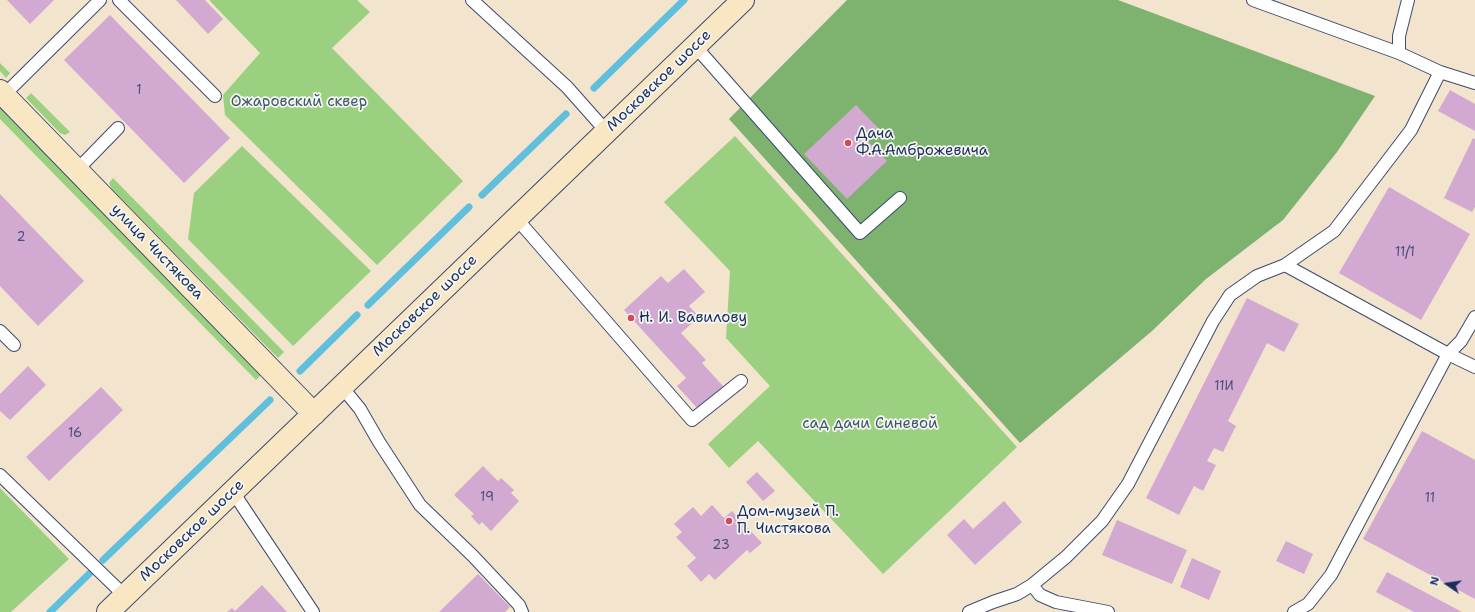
<!DOCTYPE html>
<meta charset="utf-8">
<style>
body{margin:0}
#map{position:relative;width:1475px;height:612px;overflow:hidden;background:#f3e4ce;font-family:"Shantell Sans",sans-serif}
canvas{display:block}
.north{position:absolute;left:1427px;top:564px;width:40px;height:40px;-webkit-text-stroke:3px #f6f6f2;paint-order:stroke;rotate:283deg;font-size:11px;font-weight:700;line-height:16px;text-align:center;color:#1b2f5e}
.north::after{content:'';display:block;margin:auto;width:14px;height:18px;background:#1b2f5e;clip-path:polygon(50% 0,100% 100%,50% 72%,0 100%)}
</style>
<div id="map">
<canvas width="1475" height="612"></canvas>
<div class="north">N</div>
</div>
<script>
const context = document.querySelector('canvas').getContext('2d');
context.lineJoin = 'round';
function paint(path, color) {
  context.fillStyle = color;
  context.fill(path, 'evenodd');
}
function stroke(path, color, width, dash) {
  context.strokeStyle = color;
  context.lineWidth = width;
  context.lineCap = dash ? 'butt' : 'round';
  context.setLineDash(dash || []);
  context.stroke(path);
}
function write(font, color, halo, rows, align = 'center') {
  context.font = font + ' "Shantell Sans",sans-serif';
  context.lineWidth = 3.5;
  context.setLineDash([]);
  context.textBaseline = 'middle';
  context.strokeStyle = halo;
  context.fillStyle = color;
  for (const [text, x, y, turn = 0] of rows) {
    context.save();
    context.translate(x, y);
    context.rotate((+turn || 0) * Math.PI / 180);
    context.textAlign = isNaN(turn) ? turn : align;
    if (halo) context.strokeText(text, 0, 0);
    context.fillText(text, 0, 0);
    context.restore();
  }
}
const green = new Path2D(`
 M 210,0 L 357,0 L 370,12 L 332,48 L 463,181 L 377,265 L 225,115 L 223,95 L 260,53 L 210,1 Z
 M 0,63 L 10,73 L 6,78 L 0,71 Z
 M 31,93 L 70,132 L 65,135 L 60,133 L 26,98 Z
 M 0,108 L 261,375 L 256,380 L 0,119 Z
 M 735,136 L 1017,447 L 883,574 L 758,441 L 729,468 L 708,444 L 770,386 L 726,338 L 730,271 L 664,202 Z
 M 242,146 L 371,271 L 293,346 L 188,239 L 194,193 Z
 M 113,178 L 284,352 L 278,358 L 111,188 L 109,183 Z
 M 0,488 L 69,559 L 11,612 L 0,612 Z`);
const forest = new Path2D(`
 M 847,0 L 1118,0 L 1375,96 L 1337,152 L 1283,220 L 1206,279 L 1152,331 L 1020,443 L 729,119 Z`);
const stream = new Path2D(`
 M 594,88 L 684,0
 M 482,195 L 566,114
 M 368,305 L 469,207
 M 300,371 L 357,315
 M 103,560 L 270,400
 M 50,612 L 90,573`);
const building = new Path2D(`
 M 7,0 L 54,0 L 30,24 Z
 M 176,0 L 205,0 L 223,19 L 208,34 Z
 M 110,15 L 230,138 L 184,183 L 64,60 Z
 M 1450,90 L 1475,104 L 1475,131 L 1438,111 Z
 M 856,105 L 879,129 L 867,140 L 887,161 L 847,199 L 804,154 Z
 M 1473,138 L 1475,139 L 1475,207 L 1472,212 L 1444,198 Z
 M 1389,187 L 1470,234 L 1421,320 L 1339,273 Z
 M 0,194 L 84,281 L 38,326 L 0,286 Z
 M 684,269 L 705,292 L 689,306 L 699,317 L 681,333 L 706,360 L 702,363 L 723,386 L 698,409 L 677,386 L 686,378 L 624,310 L 661,276 L 668,283 Z
 M 1247,298 L 1299,324 L 1284,352 L 1267,343 L 1228,421 L 1236,426 L 1223,452 L 1214,448 L 1207,461 L 1216,465 L 1203,491 L 1194,486 L 1179,515 L 1146,498 Z
 M 28,366 L 46,385 L 10,420 L 0,411 L 0,394 Z
 M 101,387 L 123,410 L 49,481 L 26,457 Z
 M 1422,431 L 1475,460 L 1475,599 L 1363,539 Z
 M 483,466 L 498,481 L 501,478 L 514,490 L 511,493 L 519,501 L 491,531 L 482,522 L 479,525 L 471,516 L 474,514 L 454,495 Z
 M 757,472 L 775,491 L 763,501 L 746,482 Z
 M 1004,501 L 1022,522 L 975,565 L 947,535 L 964,519 L 973,529 Z
 M 712,505 L 724,518 L 732,511 L 762,543 L 750,553 L 747,550 L 715,580 L 709,574 L 701,582 L 687,566 L 696,558 L 676,537 L 682,532 L 674,524 L 693,507 L 701,516 Z
 M 1117,520 L 1187,550 L 1172,584 L 1102,555 Z
 M 1286,541 L 1313,554 L 1304,574 L 1276,561 Z
 M 1192,558 L 1221,571 L 1209,600 L 1180,587 Z
 M 1387,572 L 1462,612 L 1414,612 L 1376,592 Z
 M 478,574 L 510,607 L 505,612 L 439,612 Z
 M 262,585 L 287,612 L 227,612 L 232,608 L 235,611 Z`);
const lane = new Path2D(`
 M 119,0 L 215,96
 M 472,0 L 567,87 L 606,131
 M 695,46 L 860,233 L 900,198
 M 1399,53 L 1399,36 L 1408,0
 M 1440,72 L 1475,83
 M 4,95 L 100,0
 M 77,170 L 118,128
 M 516,218 L 692,420 L 741,381
 M 1285,265 L 1448,354 L 1461,341 L 1475,317
 M 0,331 L 14,345
 M 342,387 L 360,409 L 379,442 L 420,505 L 473,556 L 519,605 L 522,612
 M 0,475 L 125,596
 M 233,492 L 313,612
 M 1032,585 L 1040,595 L 1056,602 L 1108,612
 M 969,612 L 993,602 L 1017,594 L 1032,585 L 1066,557 L 1102,521 L 1128,484 L 1213,321 L 1230,295 L 1257,276 L 1285,265 L 1334,231 L 1411,130 L 1440,72 L 1399,53 L 1253,0
 M 1294,612 L 1308,604 L 1331,575 L 1448,354 L 1475,367`);
const secondary = new Path2D(`
 M 0,91 L 314,414
 M 108,612 C 320,409 531,203 743,0`);
const markers = [
 [848,143,4,"#d1495b"],
 [631,318,4,"#d1495b"],
 [729,521,4,"#d1495b"]
];
const numberNames = [
 ["1",139,91],
 ["2",21,238],
 ["11/1",1405,253],
 ["11И",1224,387],
 ["16",75,434],
 ["19",487,498],
 ["11",1430,499],
 ["23",721,546]
];
const streetNames = [
 ["Московское шоссе",659,81,-44],
 ["улица Чистякова",157,252,46],
 ["Московское шоссе",425,306,-44],
 ["Московское шоссе",192,531,-44]
];
const parkNames = [
 ["Ожаровский сквер",299,102],
 ["сад дачи Синевой",870,424]
];
const poiNames = [
 ["Дача",856,134],
 ["Ф.А.Амброжевича",856,151],
 ["Н. И. Вавилову",639,318],
 ["Дом-музей П.",737,512],
 ["П. Чистякова",737,529]
];
paint(green, '#9cd081');
paint(forest, '#7db26f');
stroke(stream, '#5fbfdd', 7);
paint(building, '#d2aad1');
stroke(lane, '#3b4a6f', 14);
stroke(secondary, '#3b4a6f', 24);
stroke(lane, '#fff', 12);
stroke(secondary, '#f9e7c3', 22);
for (const [x, y, r, color] of markers) {
  const dot = new Path2D();
  dot.arc(x, y, r, 0, 2 * Math.PI);
  context.fillStyle = color;
  context.fill(dot);
  stroke(dot, '#f6f6f2', 1.5);
}
write('13px', '#494e7b', null, numberNames);
write('15px', '#1b2f5e', '#f6f6f2', streetNames);
write('15px', '#3b5767', '#f6f6f2', parkNames);
write('15px', '#1b2f5e', '#f6f6f2', poiNames, 'left');
</script>
